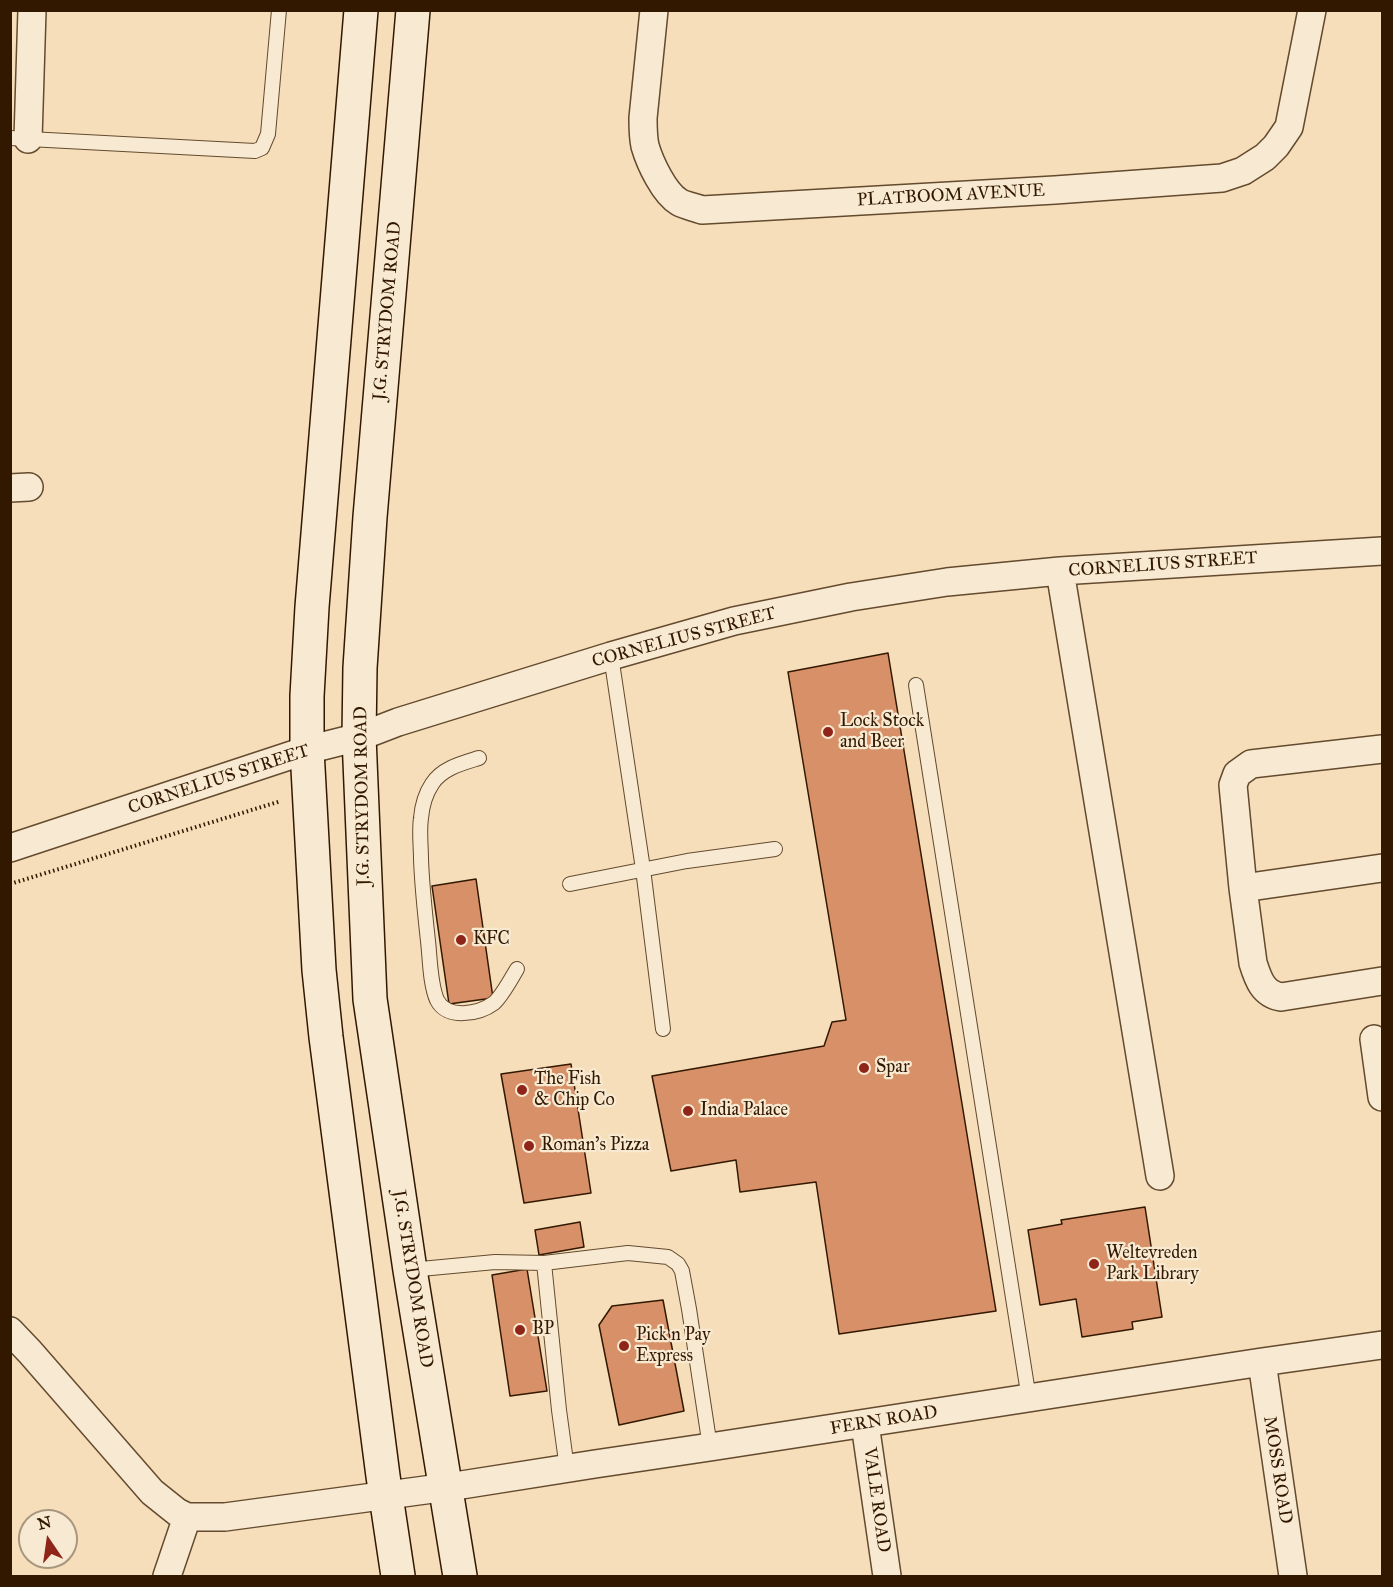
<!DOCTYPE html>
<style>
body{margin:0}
#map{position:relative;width:1393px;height:1587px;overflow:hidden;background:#f5deb9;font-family:"IM FELL Great Primer",serif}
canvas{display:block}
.frame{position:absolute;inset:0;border:12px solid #331800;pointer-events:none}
.north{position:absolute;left:18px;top:1509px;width:60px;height:60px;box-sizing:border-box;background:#f8ead2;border:2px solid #a9967e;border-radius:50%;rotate:347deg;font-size:16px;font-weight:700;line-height:24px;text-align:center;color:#331800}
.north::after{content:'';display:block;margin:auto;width:21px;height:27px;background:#8f2418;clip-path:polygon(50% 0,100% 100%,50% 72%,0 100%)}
</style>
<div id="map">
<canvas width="1393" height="1587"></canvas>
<div class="frame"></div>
<div class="north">N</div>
</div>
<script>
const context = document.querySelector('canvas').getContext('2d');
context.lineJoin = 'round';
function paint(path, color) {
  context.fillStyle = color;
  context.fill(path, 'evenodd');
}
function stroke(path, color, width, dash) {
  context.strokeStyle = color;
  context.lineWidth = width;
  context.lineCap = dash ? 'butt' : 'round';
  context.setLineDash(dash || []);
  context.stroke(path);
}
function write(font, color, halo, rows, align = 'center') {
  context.font = font + ' "IM FELL Great Primer",serif';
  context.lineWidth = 4.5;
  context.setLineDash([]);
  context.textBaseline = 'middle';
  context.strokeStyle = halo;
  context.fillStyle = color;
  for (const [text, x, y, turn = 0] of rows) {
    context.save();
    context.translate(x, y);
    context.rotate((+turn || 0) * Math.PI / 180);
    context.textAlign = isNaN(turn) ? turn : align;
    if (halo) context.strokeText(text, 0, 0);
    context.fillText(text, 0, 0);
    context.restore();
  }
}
const building = new Path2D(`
 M 888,653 L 996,1311 L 839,1334 L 816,1182 L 740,1192 L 736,1160 L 671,1171 L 652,1076 L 824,1046 L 832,1022 L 846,1020 L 788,672 Z
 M 476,879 L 493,998 L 449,1004 L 432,886 Z
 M 571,1064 L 591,1193 L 524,1203 L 501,1074 Z
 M 1145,1207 L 1162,1317 L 1132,1322 L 1133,1329 L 1082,1337 L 1076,1299 L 1040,1305 L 1028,1230 L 1062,1224 L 1061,1220 Z
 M 580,1222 L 584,1247 L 539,1255 L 535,1230 Z
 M 527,1269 L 547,1391 L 510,1396 L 492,1275 Z
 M 663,1300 L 684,1411 L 619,1425 L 599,1325 L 612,1306 Z`);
const path = new Path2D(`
 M 10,884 L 281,801`);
const lane = new Path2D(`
 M 10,138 L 255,151 L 262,148 L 268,134 L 279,10
 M 611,656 L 643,869 L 663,1029
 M 916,685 L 1029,1399
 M 479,758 C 463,763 442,768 432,784 C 426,793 422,807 421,818 C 419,832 421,846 421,859 C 422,887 425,914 428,941 C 430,958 430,984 437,1000 C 447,1020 479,1014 494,1003 C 502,996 511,979 517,969
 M 570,884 L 687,861 L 775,849
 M 544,1263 L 559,1410 L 567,1469
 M 410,1270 L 495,1262 L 544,1263 L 628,1253 L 668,1257 L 678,1264 L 682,1271 L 689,1309 L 710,1447`);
const street = new Path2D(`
 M 654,10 L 643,118 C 643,127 643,137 645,146 C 650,163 664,193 679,202 C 686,206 695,207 702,210 L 1055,190 L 1222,178 L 1243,171 L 1265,157 L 1276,146 L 1289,127 L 1312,10
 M 28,139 L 32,10
 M 10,488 L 29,487
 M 1060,571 L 1160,1176
 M 1382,749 L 1251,764 L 1237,774 L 1233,785 L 1243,888 L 1253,963 C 1258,979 1263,994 1281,997 L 1382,981
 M 10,848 L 307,750 L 359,737 L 398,722 L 611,656 L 734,621 L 851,597 L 947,582 L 1060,571 L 1382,551
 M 1243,888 L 1382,868
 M 1374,1039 L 1382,1097
 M 10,1331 L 30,1352 L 152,1492 L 177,1512 L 187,1517 L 225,1517 L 455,1486 L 595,1464 L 710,1447 L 1262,1362 L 1382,1345
 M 1262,1362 L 1293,1576
 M 865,1424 L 887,1576
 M 167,1576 L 187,1517`);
const secondary = new Path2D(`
 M 361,10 L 312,607 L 307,696 L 307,750 L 319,970 L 326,1037 L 383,1476 L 398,1576
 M 413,10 L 370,517 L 360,668 L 359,737 L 370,999 L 410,1270 L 460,1576`);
const markers = [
 [828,732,6,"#8f2418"],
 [461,940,6,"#8f2418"],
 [864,1068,6,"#8f2418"],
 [522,1090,6,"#8f2418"],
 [688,1111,6,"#8f2418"],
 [529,1146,6,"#8f2418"],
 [1094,1264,6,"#8f2418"],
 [520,1330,6,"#8f2418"],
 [624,1346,6,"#8f2418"]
];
const streetNames = [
 ["PLATBOOM AVENUE",951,196,-3],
 ["J.G. STRYDOM ROAD",388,311,-85],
 ["CORNELIUS STREET",1163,565,-4],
 ["CORNELIUS STREET",684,638,-15],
 ["CORNELIUS STREET",219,780,-18],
 ["J.G. STRYDOM ROAD",363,796,-91],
 ["J.G. STRYDOM ROAD",412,1279,81],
 ["FERN ROAD",884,1421,-9],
 ["MOSS ROAD",1277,1470,81],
 ["VALE ROAD",876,1500,82]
];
const poiNames = [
 ["Lock Stock",840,722],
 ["and Beer",840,743],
 ["KFC",473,940],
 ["Spar",876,1068],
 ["The Fish",534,1080],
 ["& Chip Co",534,1101],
 ["India Palace",700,1111],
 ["Roman's Pizza",541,1146],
 ["Weltevreden",1106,1254],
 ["Park Library",1106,1275],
 ["BP",532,1330],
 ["Pick n Pay",636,1336],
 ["Express",636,1357]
];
paint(building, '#d79068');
stroke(building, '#331800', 1.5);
stroke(lane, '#644a2e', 16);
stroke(street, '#644a2e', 30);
stroke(secondary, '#331800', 36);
stroke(path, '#331800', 4, [1.5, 3]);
stroke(lane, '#f8ead2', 14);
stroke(street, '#f8ead2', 27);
stroke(secondary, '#f8ead2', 33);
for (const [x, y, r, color] of markers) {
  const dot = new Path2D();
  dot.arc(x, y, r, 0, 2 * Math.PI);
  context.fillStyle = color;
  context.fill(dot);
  stroke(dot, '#f8ead2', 2);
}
write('18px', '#331800', '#f8ead2', streetNames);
write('18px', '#331800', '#f8ead2', poiNames, 'left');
</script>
